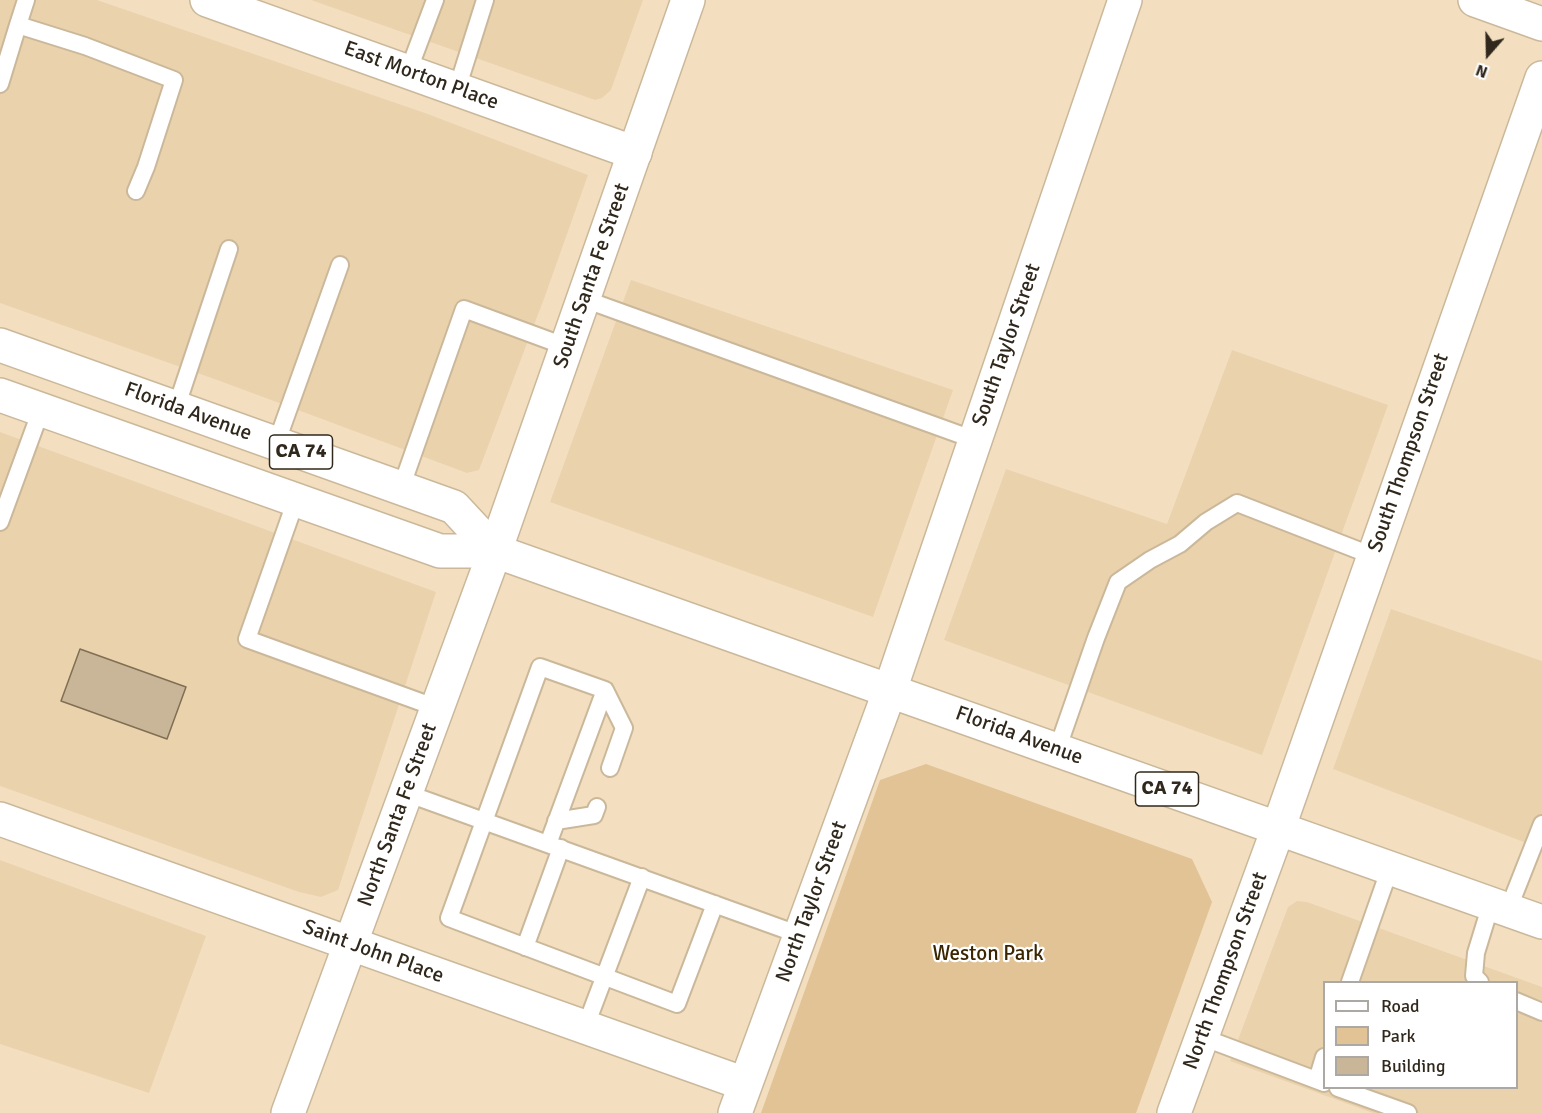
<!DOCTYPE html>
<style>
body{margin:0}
#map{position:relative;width:1542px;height:1113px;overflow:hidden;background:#f3dfc0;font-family:Signika,sans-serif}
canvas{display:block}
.legend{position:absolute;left:1323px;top:981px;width:195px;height:108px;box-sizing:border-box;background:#fff;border:2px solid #aca9a4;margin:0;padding:8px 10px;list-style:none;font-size:18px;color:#30281c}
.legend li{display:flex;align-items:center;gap:12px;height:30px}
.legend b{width:30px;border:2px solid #aca9a4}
.north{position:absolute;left:1458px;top:24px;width:60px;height:60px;-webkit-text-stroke:4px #fff;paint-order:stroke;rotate:200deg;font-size:16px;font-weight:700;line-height:24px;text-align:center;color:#30281c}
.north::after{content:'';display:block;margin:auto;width:21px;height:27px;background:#30281c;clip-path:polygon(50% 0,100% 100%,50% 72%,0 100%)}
</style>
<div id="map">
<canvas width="1542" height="1113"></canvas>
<ul class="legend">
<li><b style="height:8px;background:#fff"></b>Road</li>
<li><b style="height:16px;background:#e1c395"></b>Park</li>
<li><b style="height:16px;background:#c9b698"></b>Building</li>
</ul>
<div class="north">N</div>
</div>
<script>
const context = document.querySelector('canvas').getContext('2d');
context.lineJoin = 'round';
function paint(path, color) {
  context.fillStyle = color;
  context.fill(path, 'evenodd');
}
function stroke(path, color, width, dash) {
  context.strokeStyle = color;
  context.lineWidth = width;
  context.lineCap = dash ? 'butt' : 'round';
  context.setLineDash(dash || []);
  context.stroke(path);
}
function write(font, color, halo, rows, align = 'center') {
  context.font = font + ' Signika,sans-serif';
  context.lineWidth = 4.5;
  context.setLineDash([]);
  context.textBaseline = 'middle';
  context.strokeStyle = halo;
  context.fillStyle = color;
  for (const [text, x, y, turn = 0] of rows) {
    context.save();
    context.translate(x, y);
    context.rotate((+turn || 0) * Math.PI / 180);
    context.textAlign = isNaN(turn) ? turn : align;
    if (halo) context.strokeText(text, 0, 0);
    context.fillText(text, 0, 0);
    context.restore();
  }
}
const built = new Path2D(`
 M 0,0 L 97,0 L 425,113 L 588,175 L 545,296 L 479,470 L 467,473 L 220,381 L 0,303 Z
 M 311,0 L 643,0 L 611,90 L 602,98 L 595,100 Z
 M 631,280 L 953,390 L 873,617 L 550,502 Z
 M 1232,350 L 1388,405 L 1262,755 L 944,640 L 1006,469 L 1167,524 Z
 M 0,432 L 436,592 L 338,890 L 321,897 L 299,892 L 0,786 Z
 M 1391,609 L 1542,661 L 1542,849 L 1333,769 Z
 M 0,860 L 206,936 L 149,1093 L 0,1044 Z
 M 1297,901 L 1307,902 L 1542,987 L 1542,1113 L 1373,1113 L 1230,1061 L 1288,907 ZM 1324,982 L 1516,982 L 1516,1088 L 1324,1088 Z`);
const green = new Path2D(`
 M 926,764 L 1192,859 L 1212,902 L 1136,1113 L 761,1113 L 880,780 Z`);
const building = new Path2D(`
 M 80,649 L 186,687 L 167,739 L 61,701 Z`);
const lane = new Path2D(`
 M 26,0 L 18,25 L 85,46 L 174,80 L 146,167 L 136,191
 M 408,72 L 435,0
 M 0,84 L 18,25
 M 457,89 L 485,0
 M 584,299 L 975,440
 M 176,408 L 229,249
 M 276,444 L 340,265
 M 401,488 L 464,309 L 567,347
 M 296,500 L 247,639 L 437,708
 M 0,522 L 41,410
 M 1057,750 L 1096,638 L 1118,582 L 1150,560 L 1180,544 L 1206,522 L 1237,503 L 1373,556
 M 610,768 L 624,728 L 605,690 L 540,667 L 449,918 L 677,1004 L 715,904
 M 406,793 L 800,935
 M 556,821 L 594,815 L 597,807
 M 548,844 L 605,690
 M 1508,910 L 1542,824
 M 525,947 L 561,848
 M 1350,982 L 1390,868
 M 1480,982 L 1474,976 L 1476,953 L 1491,904
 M 1516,1001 L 1542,1012
 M 585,1028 L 642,877
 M 1202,1037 L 1324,1083
 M 1317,1080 L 1324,1057
 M 1338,1088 L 1408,1113`);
const street = new Path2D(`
 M 207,0 L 635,153
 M 0,819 L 745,1084
 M 288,1113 L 495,551
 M 735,1113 L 890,690 L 1125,0
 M 1174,1113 L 1278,829 L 1542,78`);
const secondary = new Path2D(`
 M 1475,0 L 1542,24
 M 495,551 L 688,0`);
const primary = new Path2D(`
 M 0,345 L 454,507 L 495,551
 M 0,395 L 440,551 L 495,551 L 1542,922`);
const shields = [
 [301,452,63],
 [1167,789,63]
];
const shieldNames = [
 ["CA 74",301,452],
 ["CA 74",1167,789]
];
const streetNames = [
 ["East Morton Place",421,76,20],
 ["South Santa Fe Street",592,276,-71],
 ["South Taylor Street",1007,345,-71],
 ["Florida Avenue",188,412,20],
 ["South Thompson Street",1409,453,-71],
 ["Florida Avenue",1019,736,20],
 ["North Santa Fe Street",398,815,-70],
 ["North Taylor Street",812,902,-70],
 ["Saint John Place",373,952,20],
 ["North Thompson Street",1226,971,-70]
];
const parkNames = [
 ["Weston Park",988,954]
];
paint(built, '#ead2ad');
paint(green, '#e1c395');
paint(building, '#c9b698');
stroke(building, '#806f53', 1.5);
stroke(lane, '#cbb89a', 20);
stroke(street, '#cbb89a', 36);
stroke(secondary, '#cbb89a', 36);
stroke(primary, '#cbb89a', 36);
stroke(lane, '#fff', 16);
stroke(street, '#fff', 33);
stroke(secondary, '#fff', 33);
stroke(primary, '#fff', 33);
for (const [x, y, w] of shields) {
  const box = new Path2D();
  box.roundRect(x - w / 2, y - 17, w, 34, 4.5);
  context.fillStyle = '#fff';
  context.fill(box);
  stroke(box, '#30281c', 1.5);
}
write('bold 20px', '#30281c', null, shieldNames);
write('21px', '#30281c', '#fff', streetNames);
write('21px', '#3a2600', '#fff', parkNames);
</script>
